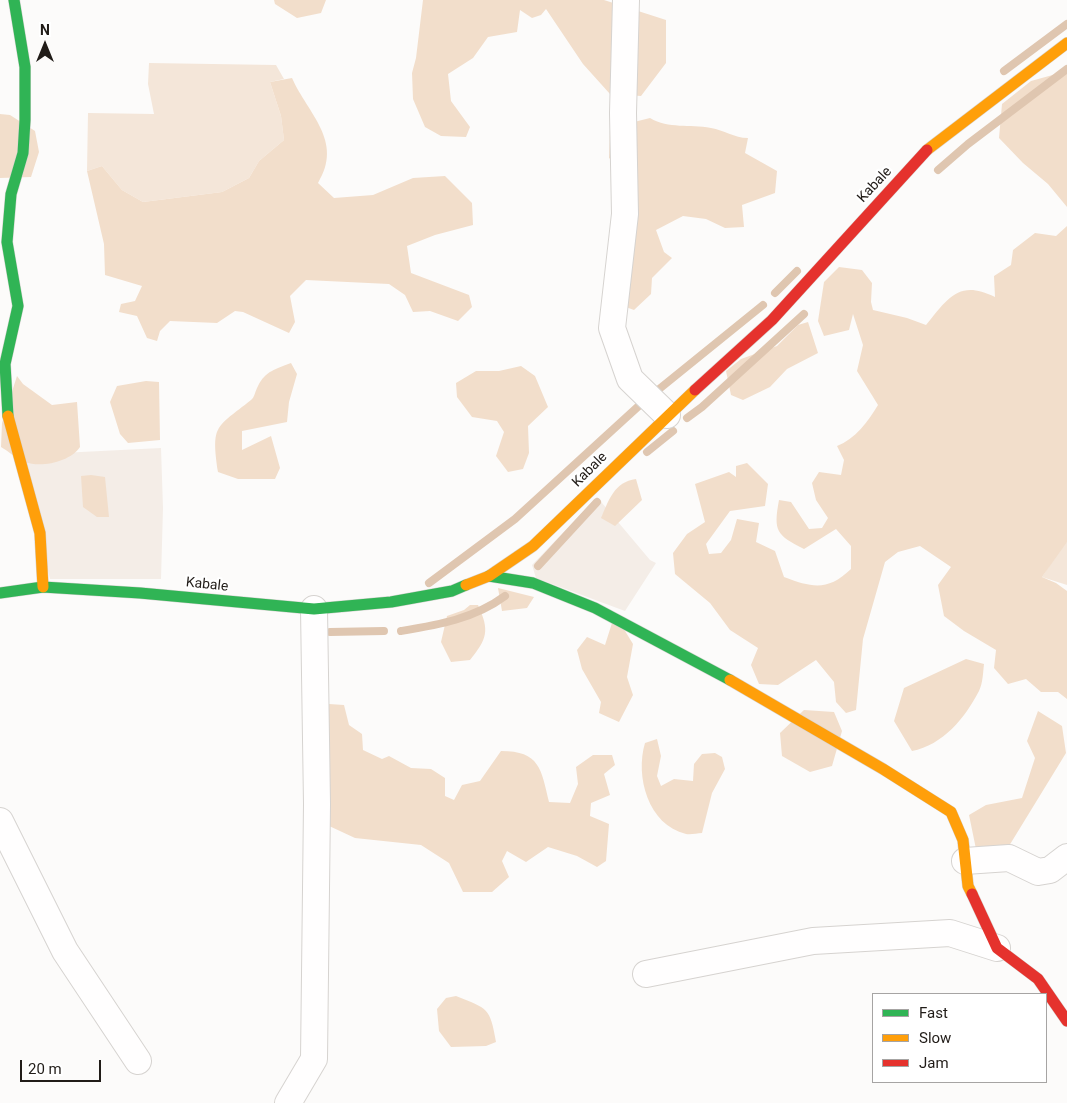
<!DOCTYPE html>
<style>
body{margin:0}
#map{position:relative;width:1067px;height:1103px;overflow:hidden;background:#fcfbfa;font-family:Roboto,sans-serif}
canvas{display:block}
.legend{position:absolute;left:872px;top:993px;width:175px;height:90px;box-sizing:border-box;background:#fff;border:1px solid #a6a4a3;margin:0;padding:6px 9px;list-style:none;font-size:15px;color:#211c18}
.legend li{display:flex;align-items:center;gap:10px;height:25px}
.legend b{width:25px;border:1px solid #a6a4a3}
.north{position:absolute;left:20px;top:20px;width:50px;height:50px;-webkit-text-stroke:4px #fff;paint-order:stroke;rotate:0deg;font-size:14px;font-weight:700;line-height:20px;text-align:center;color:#211c18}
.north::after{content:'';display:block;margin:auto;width:18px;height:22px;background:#211c18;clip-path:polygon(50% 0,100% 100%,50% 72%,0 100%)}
.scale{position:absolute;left:20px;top:1060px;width:81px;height:22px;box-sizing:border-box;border:2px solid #211c18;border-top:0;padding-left:6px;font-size:15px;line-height:18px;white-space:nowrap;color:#211c18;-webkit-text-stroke:4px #fff;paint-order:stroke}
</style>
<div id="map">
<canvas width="1067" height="1103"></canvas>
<ul class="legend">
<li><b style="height:6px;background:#30b455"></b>Fast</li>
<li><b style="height:6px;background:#ff9f0a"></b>Slow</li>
<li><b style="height:6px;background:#e5322d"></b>Jam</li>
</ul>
<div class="north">N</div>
<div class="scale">20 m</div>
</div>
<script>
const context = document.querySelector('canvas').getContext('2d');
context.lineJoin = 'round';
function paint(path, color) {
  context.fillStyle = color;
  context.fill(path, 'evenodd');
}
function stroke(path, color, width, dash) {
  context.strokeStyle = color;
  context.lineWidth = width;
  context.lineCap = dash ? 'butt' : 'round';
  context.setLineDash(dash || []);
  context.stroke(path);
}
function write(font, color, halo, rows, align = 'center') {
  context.font = font + ' Roboto,sans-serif';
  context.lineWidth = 4.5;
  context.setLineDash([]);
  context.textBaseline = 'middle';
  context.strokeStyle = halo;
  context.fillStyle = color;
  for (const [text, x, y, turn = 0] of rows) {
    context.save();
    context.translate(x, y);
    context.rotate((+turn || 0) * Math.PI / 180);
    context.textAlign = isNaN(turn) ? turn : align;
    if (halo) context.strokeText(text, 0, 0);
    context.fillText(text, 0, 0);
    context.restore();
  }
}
const built = new Path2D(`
 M 161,448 L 163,508 L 161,579 L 50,579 L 21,455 Z
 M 597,497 L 650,560 L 656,563 L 625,611 L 536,578 L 532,565 Z`);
const green = new Path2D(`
 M 149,63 L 276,65 L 284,79 L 270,82 L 281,116 L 284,140 L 259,161 L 249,178 L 222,192 L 143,202 L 122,190 L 102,166 L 87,171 L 88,113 L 154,114 L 148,84 Z
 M 1067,542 L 1067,585 L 1042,577 L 1064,543 Z`);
const forest = new Path2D(`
 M 274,0 L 326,0 L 321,13 L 297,18 L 275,4 Z
 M 423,0 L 604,0 L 666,20 L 666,63 L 641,96 L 610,94 L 583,64 L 546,9 L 541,15 L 532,18 L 520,10 L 517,32 L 488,37 L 473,58 L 448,74 L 451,101 L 470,127 L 466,137 L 441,136 L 425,127 L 413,99 L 412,73 L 416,58 Z
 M 1067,71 L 1067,207 L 1048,184 L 1023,163 L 999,138 L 1002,104 L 1031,81 Z
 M 292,78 C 308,114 344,141 318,183 L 334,198 L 373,195 L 413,178 L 445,176 L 472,203 L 473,225 L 435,235 L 407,246 L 411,273 L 469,295 L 472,307 L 458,321 L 430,311 L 413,312 L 405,295 L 389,284 L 306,280 L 290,296 L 295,322 L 289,333 L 243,312 L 235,311 L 217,323 L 170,321 L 160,331 L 157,341 L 147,338 L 137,316 L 119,312 L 121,304 L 135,301 L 142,286 L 105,275 L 104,244 L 87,171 L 102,166 L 122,190 L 143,202 L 222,192 L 249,178 L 259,161 L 284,140 L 281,116 L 270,82 Z
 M 0,114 L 10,115 L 35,131 L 39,152 L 31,177 L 0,178 Z
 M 650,118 C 669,129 689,124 711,128 C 724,130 734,138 748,138 L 745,153 L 777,171 L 775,193 L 742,205 L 744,227 L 725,228 L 706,219 L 683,216 L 656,230 L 664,252 L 672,258 L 652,278 L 651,294 L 634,310 L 623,306 L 632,218 L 638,181 L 609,158 L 610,128 Z
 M 1067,226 L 1067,542 L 1042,577 L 1056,583 L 1067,591 L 1067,699 L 1058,692 L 1041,692 L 1026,679 L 1008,684 L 994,668 L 996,650 L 964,631 L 944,616 L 938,585 L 951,567 L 920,546 L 898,552 L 885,562 L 863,639 L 856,710 L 846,713 L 836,702 L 834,682 L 816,660 L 778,685 L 759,684 L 751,665 L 758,648 L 730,630 L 710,603 L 675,574 L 673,553 L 687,534 L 705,522 L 695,484 L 729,472 L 736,477 L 736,466 L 747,463 L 768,484 L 765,506 L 730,511 L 706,544 L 709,554 L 721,553 L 731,540 L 737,519 L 759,523 L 756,542 L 775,551 L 784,577 C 813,588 828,591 851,569 L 851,546 L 836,529 L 804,549 C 777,535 773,532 779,500 L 791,502 L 809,529 L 822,528 L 828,518 L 816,500 L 812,483 L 819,472 L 841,475 L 844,460 L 837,446 C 855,439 868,422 878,405 L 857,371 L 863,345 L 853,314 L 849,330 L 824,336 L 818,321 L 824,282 L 839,267 L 862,270 L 872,283 L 871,302 L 873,310 L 907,318 L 926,325 C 948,298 959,279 995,297 L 994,276 L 1011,265 L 1013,250 L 1035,233 L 1056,236 Z
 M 808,322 L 818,353 L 787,369 L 770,387 L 743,400 L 731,395 L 726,371 L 741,359 L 777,346 L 798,325 Z
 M 291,363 L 297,374 L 289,402 L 287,422 L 242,431 L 242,450 L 271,436 L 280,468 L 275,479 L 238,479 L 218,472 C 211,424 216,428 251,400 C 255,397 255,391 258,386 C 265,371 276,369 291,363 Z
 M 521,366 L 535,376 L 548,407 L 528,426 L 529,453 L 523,469 L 508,472 L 496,456 L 504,432 L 497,421 L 472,417 L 457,397 L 456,383 L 476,371 L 499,371 Z
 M 17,376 L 23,384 L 52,405 L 77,402 L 80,447 C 70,462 41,468 25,462 C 17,459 8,451 1,447 L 2,423 Z
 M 146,381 L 159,382 L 160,440 L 128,443 L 120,434 L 110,402 L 117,386 Z
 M 91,475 L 105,477 L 109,517 L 97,517 L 83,507 L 81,476 Z
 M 636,479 L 642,500 L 615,526 L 601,518 C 609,500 614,482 636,479 Z
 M 498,588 L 534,597 L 527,608 L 502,611 Z
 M 470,605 L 478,605 C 490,631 487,639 470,660 L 451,662 L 441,642 L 447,616 L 464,610 Z
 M 612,623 L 622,626 L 633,644 L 627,677 L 633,695 L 619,722 L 599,713 L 601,702 L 582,669 L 577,650 L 587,637 L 605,645 Z
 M 966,659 L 984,664 C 983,672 983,683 979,691 C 965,718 943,745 912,751 L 894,721 L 904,688 Z
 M 329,704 L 344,705 L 349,725 L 362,734 L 363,750 L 382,759 L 389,756 L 411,768 L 431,769 L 445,778 L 445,796 L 454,800 L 462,785 L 480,781 L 501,751 C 540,751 541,769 549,802 L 570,803 L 578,784 L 576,767 L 593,755 L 612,755 L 615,765 L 604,774 L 610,795 L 591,803 L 590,816 L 609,824 L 606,861 L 597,867 L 577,856 L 548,847 L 526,862 L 507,851 L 502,861 L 509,877 L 492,892 L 463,892 L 449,863 L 421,845 L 355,838 L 327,825 L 318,710 Z
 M 804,710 L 834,712 L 842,731 L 832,766 L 810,772 L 782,756 L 780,733 Z
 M 1038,711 L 1062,726 L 1066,753 L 1009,846 L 976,849 L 969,815 L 986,805 L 1022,798 L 1035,758 L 1027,741 Z
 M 657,739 L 661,756 L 657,776 L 661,786 L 674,779 L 693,781 L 694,764 L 702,754 L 715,753 L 722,757 L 725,769 L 712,793 L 702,833 C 697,833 691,835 686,834 C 648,825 635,776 645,743 Z
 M 456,996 C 488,1009 490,1007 496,1042 L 486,1046 L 451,1047 L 439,1031 L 437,1009 L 446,998 Z`);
const stream = new Path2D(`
 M 1004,71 L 1067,24
 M 938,170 L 968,144 L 1067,69
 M 775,293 L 797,271
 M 653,394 L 763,305
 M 687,418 L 702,407 L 804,314
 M 647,452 L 673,431
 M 538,566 L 597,502
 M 429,583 L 515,519 L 642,403
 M 401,631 C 437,625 474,619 505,596
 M 330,632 L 384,631`);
const street = new Path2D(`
 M 626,0 L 623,113 L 625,214 L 612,328 L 630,379 L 667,415
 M 0,821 L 65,951 L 138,1061
 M 965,861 L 1009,858 L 1038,872 L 1050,870 L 1067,857
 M 646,974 L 813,941 L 950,933 L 997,948
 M 288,1103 L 314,1059 L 317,804 L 314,609`);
const fast = new Path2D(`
 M 8,416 L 5,364 L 18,306 L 7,242 L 11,194 L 23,153 L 25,120 L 25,67 L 14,0
 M 489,576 L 533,583 L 595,608 L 730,680
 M 0,593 L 43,587 L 140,593 L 314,609 L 391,602 L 452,591 L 466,585`);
const slow = new Path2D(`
 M 927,150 L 1067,43
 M 8,416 L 40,533 L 43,587
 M 466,585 L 489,576 L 533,546 L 695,390
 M 730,680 L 883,769 L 951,812 L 963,840 L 968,886 L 972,894`);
const jam = new Path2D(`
 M 695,390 L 772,320 L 927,150
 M 972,894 L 997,948 L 1038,979 L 1067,1021`);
const streetNames = [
 ["Kabale",875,185,-47],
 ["Kabale",590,470,-45],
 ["Kabale",207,585,6]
];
paint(built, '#f4ede7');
paint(green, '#f4e6d9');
paint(forest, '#f2decb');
stroke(stream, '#dfc6b0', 8);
stroke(street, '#d6d3d0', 28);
stroke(fast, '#d6d3d0', 12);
stroke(slow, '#d6d3d0', 12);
stroke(jam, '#d6d3d0', 12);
stroke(street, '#fffefe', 26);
stroke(fast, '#30b455', 11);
stroke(slow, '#ff9f0a', 11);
stroke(jam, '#e5322d', 11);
write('14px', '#211c18', '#fff', streetNames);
</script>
